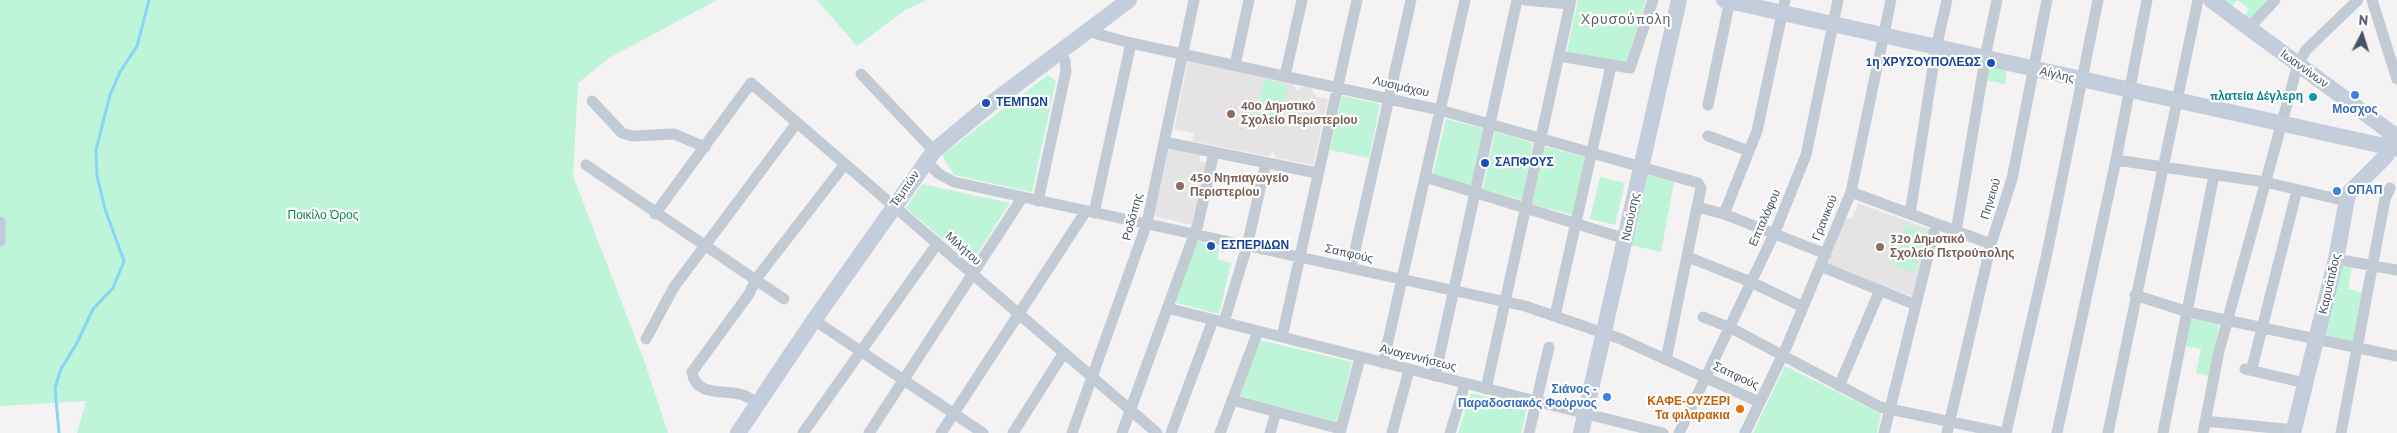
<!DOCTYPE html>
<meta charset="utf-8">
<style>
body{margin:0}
#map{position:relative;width:2397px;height:433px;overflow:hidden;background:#f4f2f2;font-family:"PT Sans",sans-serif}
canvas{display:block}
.north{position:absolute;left:2337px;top:10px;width:50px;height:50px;-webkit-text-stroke:4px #fff;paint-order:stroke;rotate:5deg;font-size:14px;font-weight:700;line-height:20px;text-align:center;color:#475362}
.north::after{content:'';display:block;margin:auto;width:18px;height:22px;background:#475362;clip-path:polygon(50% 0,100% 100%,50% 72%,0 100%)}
</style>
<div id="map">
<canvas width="2397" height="433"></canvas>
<div class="north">N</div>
</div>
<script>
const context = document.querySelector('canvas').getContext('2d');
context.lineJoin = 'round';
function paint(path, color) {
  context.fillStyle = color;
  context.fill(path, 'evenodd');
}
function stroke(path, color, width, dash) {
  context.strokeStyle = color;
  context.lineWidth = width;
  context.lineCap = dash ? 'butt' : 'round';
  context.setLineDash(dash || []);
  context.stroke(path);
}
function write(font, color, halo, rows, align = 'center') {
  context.font = font + ' "PT Sans",sans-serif';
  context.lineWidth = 4.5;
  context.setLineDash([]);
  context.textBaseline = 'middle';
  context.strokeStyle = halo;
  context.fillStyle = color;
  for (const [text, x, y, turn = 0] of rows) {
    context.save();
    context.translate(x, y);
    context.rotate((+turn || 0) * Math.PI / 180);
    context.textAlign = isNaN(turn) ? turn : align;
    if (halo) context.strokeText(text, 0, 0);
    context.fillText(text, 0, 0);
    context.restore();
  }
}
const education = new Path2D(`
 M 1188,61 L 1294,84 L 1297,91 L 1305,86 L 1310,87 L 1317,97 L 1328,99 L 1313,165 L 1277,158 L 1273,152 L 1270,154 L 1272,157 L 1192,141 L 1194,133 L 1174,129 Z
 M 1169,147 L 1201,154 L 1199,161 L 1207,163 L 1193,225 L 1154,216 Z
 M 1858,203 L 1929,229 L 1913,297 L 1827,264 L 1845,219 L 1852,218 Z`);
const green = new Path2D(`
 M 0,0 L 717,0 L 609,58 L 578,83 L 573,176 L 645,363 L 668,433 L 77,433 L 86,401 L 0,406 Z
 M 817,0 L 927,0 L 905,10 L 857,46 Z
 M 1578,0 L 1646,0 L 1626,63 L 1567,52 Z
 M 2221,0 L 2268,0 L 2249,20 L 2244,16 L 2249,9 L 2237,0 L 2231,7 Z
 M 1987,65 L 2007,69 L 2005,84 L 1985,80 Z
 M 1048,75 L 1056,81 L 1032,192 L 954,175 L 942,155 Z
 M 1264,80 L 1288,85 L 1280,124 L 1257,119 Z
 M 1342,96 L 1380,104 L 1369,158 L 1330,150 Z
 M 1446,119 L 1484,129 L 1472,186 L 1433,174 Z
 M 1495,132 L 1533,143 L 1522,200 L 1483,189 Z
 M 1545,147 L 1585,157 L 1573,215 L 1532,204 Z
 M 1647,175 L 1674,182 L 1661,252 L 1631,245 Z
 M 1600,177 L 1625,183 L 1615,225 L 1590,219 Z
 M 922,184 L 1010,203 L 971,263 L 906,208 Z
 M 1905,225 L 1927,233 L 1914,272 L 1891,264 Z
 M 1196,241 L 1220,247 L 1217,259 L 1231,263 L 1219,314 L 1173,302 Z
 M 2340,264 L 2352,266 L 2348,289 L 2365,293 L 2355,342 L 2323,336 Z
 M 2191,319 L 2219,324 L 2210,376 L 2196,373 L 2201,349 L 2185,346 Z
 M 1259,340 L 1352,362 L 1337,422 L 1239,396 Z
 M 1785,366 L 1881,414 L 1877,433 L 1753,433 Z
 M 1471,393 L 1527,407 L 1521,433 L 1458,433 Z`);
const stream = new Path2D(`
 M 59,433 L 55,388 L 61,369 L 77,343 L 93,309 L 113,288 L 124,261 L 105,209 L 97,176 L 96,150 L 110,95 L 120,72 L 137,46 L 149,0`);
const street = new Path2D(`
 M 1525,0 L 1570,4
 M 2372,0 L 2397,79
 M 2249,28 L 2275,0
 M 1090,29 L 1097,34 L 1131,43 L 1440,110 L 1698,183 L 1701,188 L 1697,207 L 1666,360
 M 1559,56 L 1630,68 L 1653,0
 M 1235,65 L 1249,0
 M 861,74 L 934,151
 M 1285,76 L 1302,0
 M 592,101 L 622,133 L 632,136 L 674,134 L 705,147
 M 1708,105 L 1730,0
 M 1708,136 L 1749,151
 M 1164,142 L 1317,173
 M 925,160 L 939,174 L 954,182 L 1525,306 L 1621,339 L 1759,402
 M 2116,160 L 2265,182 L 2346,201
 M 586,165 L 784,299
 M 1425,177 L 1626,239
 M 1851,192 L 1991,244
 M 1038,201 L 1066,71 L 1065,61 L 1059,51
 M 1697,207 L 1724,214 L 1826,254
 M 1094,213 L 1131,43
 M 655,214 L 751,83 L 1157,433
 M 1724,214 L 1757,131 L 1785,0
 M 1910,214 L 1936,48 L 1947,0
 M 0,222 L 0,241
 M 1956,232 L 1987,48 L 1997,0
 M 1688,257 L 1751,282 L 1803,307
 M 2336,259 L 2397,270
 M 1820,266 L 1916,305
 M 1351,268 L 1411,0
 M 2135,295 L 2188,312 L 2397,356
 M 1167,308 L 1663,433
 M 1555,316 L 1611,66
 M 1703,317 L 1731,328 L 1880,407 L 2004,433
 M 814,320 L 983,433
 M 1224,322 L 1247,246 L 1266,163
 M 1282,337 L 1357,0
 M 646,339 L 674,287 L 796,124
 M 1383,363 L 1465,0
 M 2252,368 L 2297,190
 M 2245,369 L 2305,383
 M 1435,376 L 1517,0
 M 1839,386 L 1880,290
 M 1486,389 L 1571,0
 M 1232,400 L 1341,429
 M 757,403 C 751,399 746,395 739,394 C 721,390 696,396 692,372 L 749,294 L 756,279 L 845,164
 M 2205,421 L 2294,430
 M 803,433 L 937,244
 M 869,433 L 1022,198
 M 941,433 L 1086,211
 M 1013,433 L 1063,354
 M 1072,433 L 1147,223 L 1194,0
 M 1122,433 L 1198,224 L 1214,152
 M 1171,433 L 1213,320
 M 1220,433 L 1258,331
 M 1270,433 L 1276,412
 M 1340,433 L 1360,358
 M 1392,433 L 1409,370
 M 1450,433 L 1465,384
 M 1529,433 L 1549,347
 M 1679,433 L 1775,232 L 1806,155 L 1838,0
 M 1745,433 L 1786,348 L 1851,192 L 1891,0
 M 1884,433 L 1936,224
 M 1947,433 L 1991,244 L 2012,179 L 2047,0
 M 2006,433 L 2046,258 L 2098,0
 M 2057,433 L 2116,160 L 2147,0
 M 2108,433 L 2198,0
 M 2163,433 L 2214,175
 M 2203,433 L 2219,351 L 2298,64 L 2306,50 L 2358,0
 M 2341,433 L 2385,199 L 2390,188`);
const secondary = new Path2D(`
 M 1724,0 L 2397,149
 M 2211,0 L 2397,137
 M 738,433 L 814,320 L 934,151 L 989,105 L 1129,0
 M 1581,433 L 1679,0
 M 2293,433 L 2336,259 L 2348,194 L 2386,156 L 2390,142 L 2389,132`);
const markers = [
 [1991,63,5,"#1a4fb4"],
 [2355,95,5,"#3f7fe0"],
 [2313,97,5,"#0f9aa8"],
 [986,103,5,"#1a4fb4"],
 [1231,114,5,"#8d6e63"],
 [1485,163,5,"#1a4fb4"],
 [1180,186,5,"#8d6e63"],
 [2337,191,5,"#3f7fe0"],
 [1211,246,5,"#1a4fb4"],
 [1880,247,5,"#8d6e63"],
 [1607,397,5,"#3f7fe0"],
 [1740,409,5,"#e8710a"]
];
const transitNames = [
 ["1η ΧΡΥΣΟΥΠΟΛΕΩΣ",1981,63,"right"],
 ["ΤΕΜΠΏΝ",996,103],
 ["ΣΑΠΦΟΥΣ",1495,163],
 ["ΕΣΠΕΡΙΔΩΝ",1221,246]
];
const streetNames = [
 ["Ιωαννίνων",2304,69,36],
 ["Αίγλης",2057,75,13],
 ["Λυσιμάχου",1401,87,13],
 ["Τεμπών",905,189,-55],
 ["Πηνειού",1991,199,-73],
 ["Ροδόπης",1133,217,-75],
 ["Ναούσης",1631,217,-78],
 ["Επταλόφου",1765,218,-66],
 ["Γρανικού",1825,218,-68],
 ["Μιλήτου",963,249,42],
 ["Σαπφούς",1349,254,13],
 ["Καρυάτιδος",2330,284,-77],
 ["Αναγεννήσεως",1418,358,14],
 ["Σαπφούς",1736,376,25]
];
const cultureNames = [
 ["πλατεία Δέγλερη",2303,97]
];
const educationNames = [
 ["40ο Δημοτικό",1241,107],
 ["Σχολείο Περιστερίου",1241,121],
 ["45ο Νηπιαγωγείο",1190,179],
 ["Περιστερίου",1190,193],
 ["32ο Δημοτικό",1890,240],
 ["Σχολείο Πετρούπολης",1890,254]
];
const shopNames = [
 ["Μοσχος",2355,110],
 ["ΟΠΑΠ",2347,191,"left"],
 ["Σιάνος -",1597,390,"right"],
 ["Παραδοσιακός Φούρνος",1597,404,"right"]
];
const parkNames = [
 ["Ποικίλο Όρος",323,216]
];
const foodNames = [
 ["ΚΑΦΕ-ΟΥΖΕΡΙ",1730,402],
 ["Τα φιλαρακια",1730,416]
];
const neighbourhoodNames = [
 ["Χρυσούπολη",1626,20]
];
paint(education, '#e5e3e4');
paint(green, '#bef4d7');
stroke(stream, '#87d6f5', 3);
stroke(street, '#c2cbd4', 11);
stroke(secondary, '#c3cddc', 16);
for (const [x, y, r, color] of markers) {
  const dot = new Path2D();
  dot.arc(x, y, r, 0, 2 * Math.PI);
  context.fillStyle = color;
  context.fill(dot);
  stroke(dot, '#fff', 2);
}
write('bold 12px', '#164399', '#fff', transitNames, 'left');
write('12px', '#475362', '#fff', streetNames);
write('bold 12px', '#0d838f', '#fff', cultureNames, 'right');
write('bold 12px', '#785e54', '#fff', educationNames, 'left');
write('bold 12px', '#366cbe', '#fff', shopNames);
write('12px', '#0e8754', '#fff', parkNames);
write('bold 12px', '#c56008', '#fff', foodNames, 'right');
context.letterSpacing = '1px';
write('14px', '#5d6168', '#fff', neighbourhoodNames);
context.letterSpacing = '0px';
</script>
